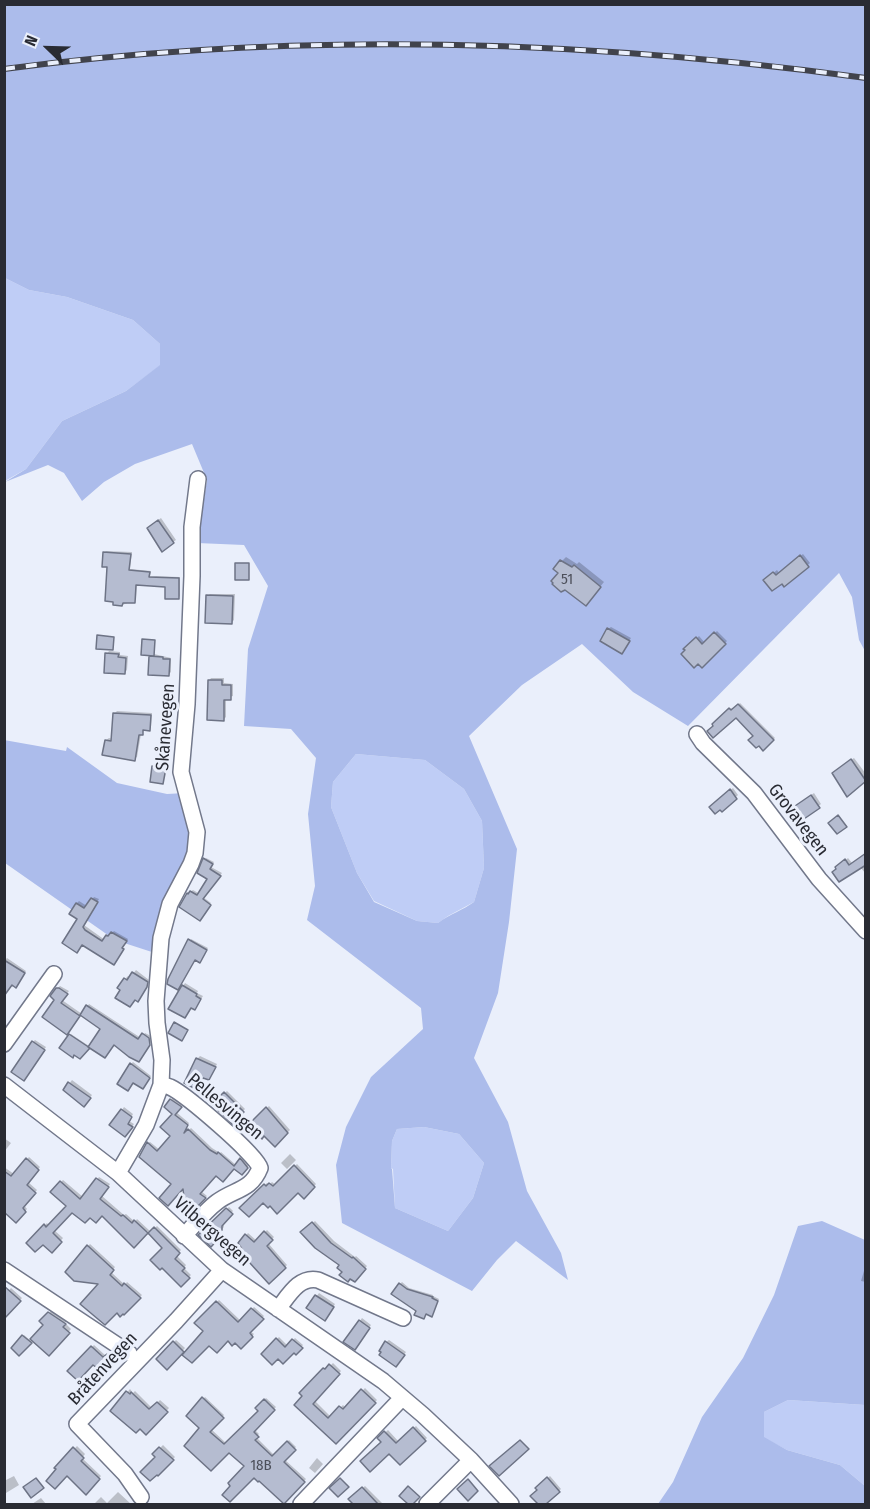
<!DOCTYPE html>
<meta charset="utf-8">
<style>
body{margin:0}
#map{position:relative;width:870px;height:1509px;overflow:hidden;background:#eaeffb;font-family:"Fira Sans Condensed",sans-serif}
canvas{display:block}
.frame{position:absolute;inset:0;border:6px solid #292b33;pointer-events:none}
.north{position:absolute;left:18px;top:18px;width:60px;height:60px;-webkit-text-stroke:4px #eaeffb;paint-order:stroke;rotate:293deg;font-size:16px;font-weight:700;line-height:24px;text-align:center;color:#292b33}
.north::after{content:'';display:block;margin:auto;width:21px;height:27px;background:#292b33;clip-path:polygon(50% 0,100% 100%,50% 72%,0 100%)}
</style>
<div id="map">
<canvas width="870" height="1509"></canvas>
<div class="frame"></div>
<div class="north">N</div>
</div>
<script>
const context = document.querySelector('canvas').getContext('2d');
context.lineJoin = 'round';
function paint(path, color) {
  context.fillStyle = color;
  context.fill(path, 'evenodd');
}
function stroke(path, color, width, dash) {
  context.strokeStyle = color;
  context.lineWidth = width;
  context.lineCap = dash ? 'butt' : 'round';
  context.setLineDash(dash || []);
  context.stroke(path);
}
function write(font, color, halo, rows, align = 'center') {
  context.font = font + ' "Fira Sans Condensed",sans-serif';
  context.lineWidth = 6;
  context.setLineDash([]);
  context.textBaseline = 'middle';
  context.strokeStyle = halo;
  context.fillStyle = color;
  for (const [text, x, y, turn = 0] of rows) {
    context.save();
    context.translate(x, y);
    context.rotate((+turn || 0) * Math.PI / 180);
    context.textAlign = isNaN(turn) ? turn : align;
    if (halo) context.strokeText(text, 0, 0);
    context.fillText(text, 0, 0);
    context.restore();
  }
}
const green = new Path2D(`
 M 5,278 L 29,290 L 67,297 L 133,320 L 160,344 L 161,365 L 126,391 L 62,421 L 26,469 L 5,481 Z
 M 356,754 L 425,760 L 464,789 L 482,821 L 484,868 L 474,902 L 448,916 L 438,923 L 417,921 L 374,901 L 357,873 L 331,807 L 333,782 Z
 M 424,1127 L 459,1134 L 484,1163 L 473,1198 L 448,1231 L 395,1208 L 393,1169 L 391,1168 L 392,1141 L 397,1129 Z
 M 788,1400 L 865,1405 L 865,1486 L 840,1465 L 787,1450 L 764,1438 L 764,1412 Z`);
const forest = new Path2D(`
 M 5,5 L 865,5 L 865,651 L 859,640 L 852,597 L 839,573 L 688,726 L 633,692 L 582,644 L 522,685 L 469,736 L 517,849 L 509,922 L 498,993 L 474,1058 L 508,1122 L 527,1191 L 561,1253 L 568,1280 L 516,1241 L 497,1260 L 472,1291 L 342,1223 L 336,1165 L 346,1127 L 371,1077 L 423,1029 L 421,1008 L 307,920 L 315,886 L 308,814 L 316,758 L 291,729 L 244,726 L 248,649 L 268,586 L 244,545 L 197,543 L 207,480 L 192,444 L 135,464 L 104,482 L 82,501 L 64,473 L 48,465 L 5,482 L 26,469 L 62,421 L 126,391 L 160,365 L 160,344 L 133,320 L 67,297 L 29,290 L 5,278 ZM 356,754 L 425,760 L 464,789 L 482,821 L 484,868 L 474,902 C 463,910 450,914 438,923 L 417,921 L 374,902 L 357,873 L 331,807 L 333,782 ZM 424,1127 L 459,1134 L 484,1163 L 473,1198 L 448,1231 L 395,1208 L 392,1169 L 391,1168 L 392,1141 L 397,1129 Z
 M 4,740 L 66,751 L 67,747 L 117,783 L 167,794 L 185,793 L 196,851 L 158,954 L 115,940 L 5,863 Z
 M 822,1221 L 865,1240 L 865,1405 L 788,1400 L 764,1412 L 764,1437 L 787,1450 L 840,1465 L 865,1486 L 865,1504 L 658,1504 L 673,1482 L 702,1417 L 743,1358 L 774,1295 L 798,1226 Z`);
const shadow = new Path2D(`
 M 161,518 L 176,540 L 173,542 L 151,525 Z
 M 106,551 L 132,552 L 130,569 L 151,571 L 150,576 L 180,577 L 180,596 L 178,598 L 167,586 L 137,583 L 136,600 L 122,605 L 104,553 Z
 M 803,554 L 810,563 L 785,585 L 782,582 L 765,580 L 777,570 L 779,573 Z
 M 566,557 L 577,564 L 579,562 L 604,582 L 589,600 L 560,573 L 562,561 Z
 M 210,594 L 235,594 L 234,620 L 232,622 L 207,596 Z
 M 611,627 L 631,638 L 624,649 L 608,629 Z
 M 717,631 L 727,641 L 702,666 L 686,649 L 699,636 L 705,643 Z
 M 144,639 L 155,640 L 154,654 L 171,658 L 171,672 L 168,675 L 150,657 L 153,654 Z
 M 109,651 L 120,652 L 120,655 L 128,656 L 127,670 L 124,673 L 107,654 Z
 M 211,678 L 224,678 L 224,683 L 233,684 L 233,696 L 226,698 L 226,717 L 224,719 L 209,681 Z
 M 740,703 L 775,738 L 763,749 L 755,736 L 737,716 L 715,726 L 714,724 L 731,708 L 733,710 Z
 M 117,711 L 152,713 L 151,727 L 149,729 L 145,729 L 141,734 L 137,757 L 134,759 L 106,740 L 109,738 L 113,739 L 115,713 Z
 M 854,758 L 866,774 L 866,779 L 848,794 L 836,770 Z
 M 733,788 L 738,795 L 722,810 L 711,807 Z
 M 814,793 L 821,804 L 802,819 L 796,806 Z
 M 866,854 L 866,874 L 860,867 L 837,868 L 848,858 L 852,863 Z
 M 206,858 L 214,862 L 211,867 L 222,873 L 203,897 L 211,903 L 201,917 L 188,894 L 193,890 L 200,894 L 209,879 L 205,859 Z
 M 94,897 L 99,899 L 84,925 L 105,940 L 114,931 L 128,939 L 116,961 L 82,944 L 77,903 L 79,901 L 87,906 Z
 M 191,939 L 208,948 L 201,959 L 196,958 L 178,988 Z
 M 7,958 L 26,971 L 18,984 L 4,961 Z
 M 136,970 L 149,980 L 140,997 L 119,988 L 125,979 L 128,976 L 130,978 Z
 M 185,983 L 198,991 L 197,993 L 203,996 L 197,1006 L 192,1006 L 183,986 Z
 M 60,986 L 69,991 L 62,1000 L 82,1014 L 89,1004 L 141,1038 L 145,1033 L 151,1036 L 151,1042 L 140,1058 L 103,1028 L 81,1014 L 69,1031 L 57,999 L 57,989 Z
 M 71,1034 L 89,1046 L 74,1053 L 61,1047 Z
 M 35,1040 L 46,1047 L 26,1077 L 33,1042 Z
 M 200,1056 L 217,1064 L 211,1076 L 209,1079 L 204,1076 L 200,1085 L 197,1059 Z
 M 133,1062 L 151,1076 L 145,1085 L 134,1081 L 131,1064 Z
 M 72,1080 L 92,1095 L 86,1103 L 65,1089 Z
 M 227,1091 L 245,1109 L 232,1122 L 214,1104 Z
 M 173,1098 L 183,1104 L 176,1112 L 189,1123 L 183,1136 L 191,1128 L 212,1148 L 220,1153 L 221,1152 L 236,1165 L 243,1157 L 249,1165 L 242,1173 L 235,1167 L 216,1174 L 201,1191 L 207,1196 L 196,1206 L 184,1186 L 173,1184 L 148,1143 L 150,1142 L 160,1150 L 172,1136 L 174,1113 L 166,1106 Z
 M 269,1106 L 290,1130 L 275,1145 L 264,1134 L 250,1125 Z
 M 124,1107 L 133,1114 L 129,1121 L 134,1124 L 127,1133 L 122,1110 Z
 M 4,1138 L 11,1143 L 4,1152 Z
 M 290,1154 L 296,1160 L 287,1169 L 281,1163 Z
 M 29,1157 L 40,1167 L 28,1182 L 37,1190 L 24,1205 L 27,1209 L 16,1221 L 6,1211 L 4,1213 L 4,1167 L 14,1174 Z
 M 297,1164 L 316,1184 L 304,1197 L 298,1191 L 242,1208 L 267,1183 L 269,1185 L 272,1182 L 276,1185 Z
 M 99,1177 L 110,1184 L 102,1196 L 124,1215 L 126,1214 L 135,1222 L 137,1219 L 151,1232 L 157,1226 L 181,1250 L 176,1255 L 186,1265 L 184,1268 L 191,1275 L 181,1285 L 164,1248 L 148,1231 L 134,1246 L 102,1214 L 90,1216 L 72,1211 L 54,1230 L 63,1238 L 52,1251 L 43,1243 L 28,1243 L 47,1223 L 49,1226 L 68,1206 L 52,1192 L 63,1180 L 83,1197 Z
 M 229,1207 L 233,1211 L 223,1222 L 224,1227 L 218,1233 L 220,1235 L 211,1245 L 200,1235 Z
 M 315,1221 L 334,1241 L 355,1257 L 356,1256 L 367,1266 L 357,1278 L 344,1271 L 341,1265 L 303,1232 Z
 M 267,1230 L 274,1237 L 268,1243 L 287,1265 L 269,1282 L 240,1243 L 248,1233 L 257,1241 Z
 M 90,1244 L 115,1267 L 111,1272 L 125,1285 L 127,1282 L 142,1295 L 124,1313 L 101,1283 L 67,1272 Z
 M 866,1264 L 866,1282 L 861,1281 Z
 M 402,1282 L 409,1288 L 433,1295 L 433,1296 L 439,1299 L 433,1313 L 427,1313 L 424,1317 L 400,1284 Z
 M 11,1288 L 22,1298 L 8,1313 L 4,1296 Z
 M 319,1293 L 335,1304 L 327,1317 L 308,1308 Z
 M 219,1300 L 241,1321 L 254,1307 L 264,1316 L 250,1331 L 254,1334 L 241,1347 L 235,1341 L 205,1331 L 196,1323 Z
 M 51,1311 L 67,1321 L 65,1323 L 71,1329 L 49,1354 L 33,1340 L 19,1353 L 13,1347 L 24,1335 L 31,1341 L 45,1325 L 42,1321 Z
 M 362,1318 L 371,1325 L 357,1345 L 360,1321 Z
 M 279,1337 L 288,1346 L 295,1338 L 303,1345 L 296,1353 L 294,1351 L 278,1357 L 263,1353 Z
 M 176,1340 L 185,1348 L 167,1368 L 158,1359 Z
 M 389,1340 L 406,1352 L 398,1363 L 386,1342 Z
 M 94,1345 L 106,1356 L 110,1353 L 117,1359 L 106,1370 L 99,1363 L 94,1363 L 69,1371 Z
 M 333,1363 L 341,1371 L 315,1401 L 331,1417 L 343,1405 L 346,1408 L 365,1388 L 377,1400 L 336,1442 L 301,1393 L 327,1366 L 328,1368 Z
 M 130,1389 L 133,1393 L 135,1391 L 152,1408 L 160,1400 L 169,1408 L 146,1433 L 112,1411 Z
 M 205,1397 L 224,1415 L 211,1429 L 227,1444 L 260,1411 L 257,1408 L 266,1398 L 276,1407 L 254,1429 L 259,1434 L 256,1437 L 274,1455 L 289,1440 L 296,1447 L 284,1459 L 306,1479 L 284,1502 L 188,1416 Z
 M 416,1426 L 427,1438 L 400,1463 L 379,1438 L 388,1430 L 399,1442 Z
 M 163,1445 L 175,1457 L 158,1474 L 157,1456 L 154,1454 Z
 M 77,1446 L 85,1454 L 82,1458 L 101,1476 L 86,1493 L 57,1468 Z
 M 317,1458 L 323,1464 L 315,1473 L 309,1468 Z
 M 14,1476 L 19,1485 L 6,1493 L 4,1481 Z
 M 550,1476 L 561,1489 L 544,1504 L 540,1504 L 533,1496 L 539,1490 L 537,1488 Z
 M 365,1486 L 383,1504 L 355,1504 L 351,1499 Z
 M 118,1492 L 131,1504 L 94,1504 L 101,1497 L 107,1503 Z
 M 41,1498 L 46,1504 L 32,1504 Z`);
const building = new Path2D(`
 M 158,520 L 174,543 L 162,552 L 147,528 Z
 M 103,552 L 131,554 L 129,570 L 150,572 L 149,577 L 179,578 L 179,599 L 165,599 L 165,587 L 136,585 L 135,603 L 123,603 L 122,606 L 113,605 L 113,602 L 105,601 L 107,567 L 102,567 Z
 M 800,555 L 809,567 L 784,587 L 782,584 L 772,591 L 763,580 L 773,572 L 776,575 Z
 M 560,560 L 572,567 L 574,565 L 601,587 L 586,606 L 565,590 L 561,592 L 552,584 L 553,583 L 551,581 L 558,573 L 553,569 Z
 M 235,563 L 249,563 L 249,580 L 235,580 Z
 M 206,595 L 233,596 L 232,624 L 205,623 Z
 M 607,628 L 630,641 L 622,654 L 600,641 Z
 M 714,632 L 726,644 L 702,668 L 698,664 L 694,668 L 681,654 L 685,650 L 683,649 L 696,637 L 702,644 Z
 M 97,635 L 114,637 L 113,650 L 96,649 Z
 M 142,639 L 155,640 L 154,656 L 141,655 Z
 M 105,653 L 119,654 L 118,657 L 126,658 L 125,674 L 104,673 Z
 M 149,656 L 163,657 L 163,659 L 170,659 L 169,676 L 148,675 Z
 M 208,680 L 222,680 L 222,685 L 231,685 L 231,700 L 224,700 L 224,721 L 207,720 Z
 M 738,704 L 774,740 L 763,751 L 759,746 L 756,748 L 748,740 L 753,736 L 736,718 L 713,738 L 707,731 L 713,726 L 712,724 L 729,708 L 731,710 Z
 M 113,713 L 151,715 L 150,731 L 143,730 L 143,735 L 139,735 L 135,761 L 102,755 L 105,740 L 111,741 Z
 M 851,759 L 866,781 L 847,797 L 832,773 Z
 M 152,766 L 166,768 L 163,784 L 150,782 Z
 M 730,789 L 737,799 L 722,812 L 720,810 L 715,814 L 709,807 Z
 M 811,795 L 820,808 L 801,821 L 792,808 Z
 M 838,815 L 847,827 L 837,834 L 828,823 Z
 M 866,853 L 866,865 L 839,882 L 832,872 L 836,869 L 835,867 L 845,859 L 849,865 Z
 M 203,858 L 213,864 L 210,869 L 221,876 L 203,899 L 211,905 L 200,921 L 179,907 L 187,893 L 188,894 L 190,891 L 197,895 L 207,879 L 197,873 Z
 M 91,898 L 98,902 L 83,927 L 85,930 L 102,941 L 106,935 L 108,936 L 111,932 L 127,941 L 122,948 L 124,949 L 114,965 L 82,945 L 77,953 L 62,943 L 77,919 L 69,914 L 76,903 L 84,908 Z
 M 188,939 L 207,950 L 200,963 L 195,960 L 178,990 L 167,984 L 168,979 Z
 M 4,960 L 25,973 L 16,988 L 12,985 L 4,996 Z
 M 132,972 L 148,982 L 147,987 L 138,1002 L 135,1000 L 130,1007 L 115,998 L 120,990 L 117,988 L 124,978 L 127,980 Z
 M 182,985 L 197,994 L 196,996 L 201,999 L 195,1010 L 191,1008 L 185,1018 L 168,1009 Z
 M 56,988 L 59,988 L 68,994 L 61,1003 L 80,1016 L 67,1035 L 42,1017 L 54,1000 L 50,996 Z
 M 86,1005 L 138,1039 L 142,1033 L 149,1038 L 150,1045 L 139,1062 L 129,1057 L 114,1045 L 105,1058 L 88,1047 L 100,1029 L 80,1015 Z
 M 174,1022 L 188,1030 L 182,1041 L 168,1033 Z
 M 69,1034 L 90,1048 L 80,1059 L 74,1055 L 73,1058 L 59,1048 Z
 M 32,1041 L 45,1050 L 24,1081 L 11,1072 Z
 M 196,1058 L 216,1067 L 209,1080 L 203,1078 L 198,1090 L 184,1083 Z
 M 130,1063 L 150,1078 L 143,1089 L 133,1083 L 128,1091 L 117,1084 Z
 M 68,1082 L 91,1098 L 84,1107 L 63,1090 Z
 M 224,1092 L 244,1112 L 232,1124 L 212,1104 Z
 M 170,1099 L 182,1107 L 175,1115 L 188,1125 L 184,1133 L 188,1129 L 210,1150 L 217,1154 L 218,1152 L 234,1166 L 240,1158 L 248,1168 L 242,1175 L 234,1169 L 223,1182 L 216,1176 L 200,1194 L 206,1198 L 196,1208 L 184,1198 L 183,1189 L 168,1206 L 159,1198 L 171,1184 L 139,1157 L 147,1142 L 157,1151 L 170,1136 L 160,1127 L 172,1114 L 164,1107 Z
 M 266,1107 L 288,1133 L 275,1147 L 264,1136 L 262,1139 L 248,1125 Z
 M 121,1109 L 132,1117 L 128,1124 L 133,1127 L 125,1137 L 109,1125 Z
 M 26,1158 L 39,1170 L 27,1185 L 36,1193 L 23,1208 L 26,1212 L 16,1223 L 4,1212 L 4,1171 L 11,1176 Z
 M 294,1165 L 315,1187 L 304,1199 L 298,1193 L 277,1214 L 270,1206 L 268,1208 L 263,1203 L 249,1217 L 239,1208 L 264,1184 L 266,1186 L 269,1183 L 273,1186 Z
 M 96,1178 L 109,1187 L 100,1199 L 121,1216 L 123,1215 L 132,1223 L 134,1220 L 148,1233 L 134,1248 L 102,1216 L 96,1223 L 90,1218 L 85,1223 L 72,1213 L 53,1233 L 62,1242 L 52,1253 L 43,1245 L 35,1252 L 26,1243 L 44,1224 L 46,1227 L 66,1206 L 50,1192 L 60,1181 L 80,1199 Z
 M 226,1208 L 233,1214 L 222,1226 L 222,1230 L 218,1235 L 220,1237 L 211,1247 L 198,1235 Z
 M 312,1222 L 331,1243 L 352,1258 L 353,1257 L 366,1269 L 355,1282 L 350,1279 L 348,1282 L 339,1275 L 342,1272 L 337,1268 L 339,1265 L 315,1248 L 300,1232 Z
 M 154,1227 L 180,1253 L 175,1259 L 185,1268 L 182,1271 L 190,1278 L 181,1287 L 162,1268 L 160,1270 L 150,1260 L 162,1248 L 148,1233 Z
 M 264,1231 L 273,1240 L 267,1246 L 286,1268 L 269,1284 L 249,1262 L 238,1255 L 242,1249 L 238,1243 L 245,1234 L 254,1242 Z
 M 87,1245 L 114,1270 L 110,1275 L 122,1286 L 124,1283 L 141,1298 L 124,1315 L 123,1314 L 120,1317 L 117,1313 L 105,1325 L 80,1304 L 98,1284 L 74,1281 L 65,1272 Z
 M 399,1283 L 407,1289 L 433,1297 L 432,1298 L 438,1301 L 432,1317 L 426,1314 L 424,1319 L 414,1315 L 416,1311 L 391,1294 Z
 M 4,1286 L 21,1301 L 4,1319 Z
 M 315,1295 L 334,1307 L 325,1321 L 306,1308 Z
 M 216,1301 L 238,1322 L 251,1308 L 264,1319 L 250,1333 L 253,1337 L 241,1349 L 235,1343 L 232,1346 L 228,1341 L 217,1353 L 209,1346 L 192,1363 L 182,1355 L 203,1331 L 194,1323 Z
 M 48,1312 L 66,1324 L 63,1327 L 70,1333 L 49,1356 L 30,1339 L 43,1325 L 39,1321 Z
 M 359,1320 L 370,1328 L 355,1350 L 343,1342 Z
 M 22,1335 L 32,1343 L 19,1356 L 11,1348 Z
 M 276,1338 L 285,1347 L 292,1339 L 303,1348 L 296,1355 L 294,1353 L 283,1364 L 278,1359 L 272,1365 L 261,1354 Z
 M 173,1341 L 184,1352 L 167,1370 L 156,1359 Z
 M 385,1341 L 405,1355 L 396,1367 L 379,1355 L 381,1352 L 379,1351 Z
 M 91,1346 L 103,1357 L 107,1354 L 116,1362 L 106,1373 L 99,1365 L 97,1368 L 93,1365 L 78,1381 L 67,1371 Z
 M 329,1364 L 340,1374 L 313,1404 L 328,1418 L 339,1406 L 343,1409 L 361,1389 L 376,1403 L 336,1444 L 294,1405 L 302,1396 L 299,1393 L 323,1368 L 325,1369 Z
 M 126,1391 L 130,1394 L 131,1392 L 149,1409 L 157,1402 L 168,1412 L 146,1435 L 140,1429 L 136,1433 L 110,1411 Z
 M 202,1397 L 224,1418 L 210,1432 L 224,1444 L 258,1411 L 255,1408 L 264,1399 L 275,1410 L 254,1432 L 259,1437 L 255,1440 L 272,1456 L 287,1441 L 296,1450 L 284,1462 L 305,1482 L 284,1504 L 259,1481 L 258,1482 L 254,1478 L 230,1502 L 222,1495 L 230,1486 L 228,1483 L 244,1466 L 229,1453 L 211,1471 L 184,1446 L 199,1428 L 186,1416 Z
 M 413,1427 L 426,1441 L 400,1465 L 389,1454 L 370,1472 L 360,1461 L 381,1442 L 377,1438 L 384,1431 L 396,1443 Z
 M 520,1440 L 529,1449 L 499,1476 L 489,1466 Z
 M 73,1447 L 84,1458 L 81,1461 L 100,1479 L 86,1495 L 67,1476 L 55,1489 L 46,1481 L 56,1469 L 54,1468 Z
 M 159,1447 L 174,1460 L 158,1476 L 157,1475 L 150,1481 L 140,1472 L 155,1457 L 152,1454 Z
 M 547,1477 L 560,1492 L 546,1504 L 538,1504 L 530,1496 L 537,1490 L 535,1488 Z
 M 36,1478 L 44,1488 L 31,1498 L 23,1487 Z
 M 340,1478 L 349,1487 L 338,1497 L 329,1488 Z
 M 468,1479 L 478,1491 L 468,1501 L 457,1489 Z
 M 408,1486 L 420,1497 L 413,1504 L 408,1504 L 399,1496 Z
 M 362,1487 L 378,1504 L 353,1504 L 348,1499 Z`);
const minor = new Path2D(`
 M 697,734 L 703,743 L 754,793 L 819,879 L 866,931
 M 4,1044 L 54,974
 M 4,1085 L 118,1173 L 222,1270 L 383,1381 L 423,1415 L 471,1460 L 511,1504
 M 161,1085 C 164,1085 168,1086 170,1087 C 185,1094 256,1154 260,1168 C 251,1191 234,1189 217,1202 C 205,1211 194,1225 184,1236
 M 118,1173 L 146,1125 L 161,1085 L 162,1060 L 157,1023 L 156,1001 L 161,938 L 170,904 L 191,864 L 195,853 L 197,832 L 181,772 L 187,704 L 192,576 L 192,527 L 198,479
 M 4,1270 L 129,1353
 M 278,1309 C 289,1295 299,1276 318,1280 L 403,1318
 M 141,1497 L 125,1474 L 77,1424 L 176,1321 L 222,1270
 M 301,1504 L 402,1398
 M 427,1504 L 471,1460`);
const rail = new Path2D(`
 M 4,69 C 290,31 581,39 866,78`);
const numberNames = [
 ["51",567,580],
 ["18B",261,1466]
];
const streetNames = [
 ["Skånevegen",166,727,-86],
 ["Grovavegen",798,820,52],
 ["Pellesvingen",225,1107,40],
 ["Vilbergvegen",212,1232,41],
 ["Bråtenvegen",103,1369,-47]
];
paint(green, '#bfcdf6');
paint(forest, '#acbceb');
paint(shadow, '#0003');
paint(building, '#b5bcd0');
stroke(building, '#6d7385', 1.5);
stroke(minor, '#72788b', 18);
stroke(minor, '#fff', 15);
stroke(rail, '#41434c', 6);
stroke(rail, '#eaeffb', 4, [11]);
write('15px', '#4c4f5a', null, numberNames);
write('18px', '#292b33', '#eaeffb', streetNames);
</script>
